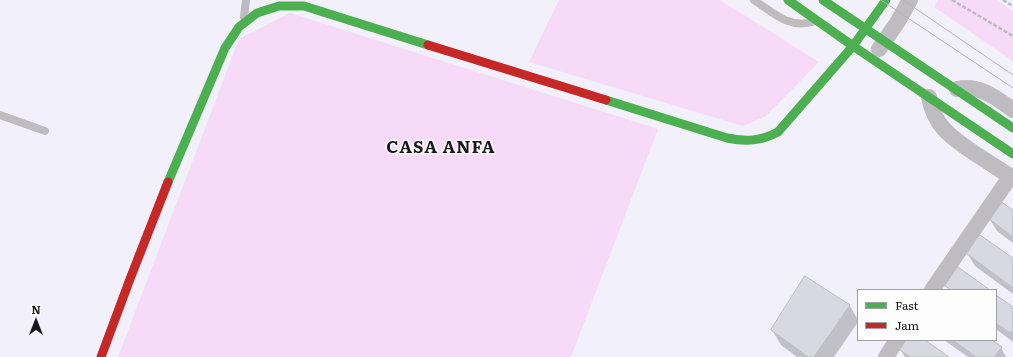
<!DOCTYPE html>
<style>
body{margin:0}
#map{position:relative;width:1013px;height:357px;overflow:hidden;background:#f2f0fa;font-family:Literata,serif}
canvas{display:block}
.legend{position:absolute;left:857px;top:289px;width:140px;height:52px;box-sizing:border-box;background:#fdfdfd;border:1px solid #a1a1a4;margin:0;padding:5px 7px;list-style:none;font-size:12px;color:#18171e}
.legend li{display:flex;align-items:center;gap:8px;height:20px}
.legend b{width:20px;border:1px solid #a1a1a4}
.north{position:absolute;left:16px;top:301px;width:40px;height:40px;-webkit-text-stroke:3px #fdfdfd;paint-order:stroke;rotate:0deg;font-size:11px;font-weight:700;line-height:16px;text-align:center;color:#18171e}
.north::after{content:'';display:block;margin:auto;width:14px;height:18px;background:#18171e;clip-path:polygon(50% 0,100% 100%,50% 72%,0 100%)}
</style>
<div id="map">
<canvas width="1013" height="357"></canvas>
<ul class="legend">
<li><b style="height:5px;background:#4caf50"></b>Fast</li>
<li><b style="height:5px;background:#c62828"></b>Jam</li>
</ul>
<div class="north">N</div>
</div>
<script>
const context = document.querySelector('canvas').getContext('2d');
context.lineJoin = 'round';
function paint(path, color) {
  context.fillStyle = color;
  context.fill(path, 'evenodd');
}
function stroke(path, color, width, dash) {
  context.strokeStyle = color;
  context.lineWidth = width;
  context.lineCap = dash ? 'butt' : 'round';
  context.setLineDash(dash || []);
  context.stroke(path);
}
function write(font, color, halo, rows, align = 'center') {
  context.font = font + ' Literata,serif';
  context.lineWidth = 3;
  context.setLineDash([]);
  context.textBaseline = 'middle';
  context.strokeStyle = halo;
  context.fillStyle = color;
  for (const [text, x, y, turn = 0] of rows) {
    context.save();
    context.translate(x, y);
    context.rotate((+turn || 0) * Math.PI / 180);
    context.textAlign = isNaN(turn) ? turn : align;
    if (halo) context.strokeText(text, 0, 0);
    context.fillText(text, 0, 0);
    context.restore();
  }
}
const green = new Path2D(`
 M 559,0 L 720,0 L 819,62 L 766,116 L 743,126 L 529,62 Z
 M 938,0 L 996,0 L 1013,11 L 1013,61 L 934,7 Z
 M 290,13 L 658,129 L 571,357 L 118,357 L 239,39 Z`);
const shadow = new Path2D(`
 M 1013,211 L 1013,243 L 997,231 L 989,218 Z
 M 967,253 L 1013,259 L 1013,294 L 975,266 Z
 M 806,278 L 850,306 L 858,320 L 858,322 L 834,357 L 797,357 L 781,345 L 772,330 Z
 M 996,296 L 1013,308 L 1013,342 L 996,329 Z
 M 907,340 L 924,340 L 947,357 L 905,357 L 900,349 Z
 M 944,340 L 990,340 L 1001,348 L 1006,357 L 968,357 Z`);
const building = new Path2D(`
 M 1000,201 L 1013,210 L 1013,237 L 988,218 Z
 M 980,235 L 1013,258 L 1013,288 L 966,253 Z
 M 958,267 L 990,290 L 951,290 L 945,286 Z
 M 805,276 L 850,305 L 814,357 L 808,357 L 771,330 Z
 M 996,295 L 1013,307 L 1013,330 L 1010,333 L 996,323 Z
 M 905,340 L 925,340 L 949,357 L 910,357 L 899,349 Z
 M 953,340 L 992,340 L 1002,347 L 994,357 L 976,357 Z`);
const path = new Path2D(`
 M 952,0 L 1013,36
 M 1003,0 L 1013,6`);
const lane = new Path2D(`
 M 754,0 C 772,12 789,29 812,22
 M 244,17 L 246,0
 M 0,115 L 45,131`);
const street = new Path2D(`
 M 879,49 L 897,23 L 910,0
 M 957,89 C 979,84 995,97 1013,110
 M 929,97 C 934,126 951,137 974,153 C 987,161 1000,170 1013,178
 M 932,290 L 1010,177
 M 886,357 L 897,340`);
const fast = new Path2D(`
 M 788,0 L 853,46 L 1013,154
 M 823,0 L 1013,128
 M 606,100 L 727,138 C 746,142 761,141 778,132 L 853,46 L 886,0
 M 168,182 L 225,48 L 239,27 L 257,13 L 279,6 L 304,6 L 428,45`);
const jam = new Path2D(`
 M 428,45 L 606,100
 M 101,357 L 130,279 L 168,182`);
const tram = new Path2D(`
 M 881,0 L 1013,88
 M 903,0 L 1013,75`);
const districtNames = [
 ["CASA ANFA",441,148]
];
paint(green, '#f6daf7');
paint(shadow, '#0003');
paint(building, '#d7d8e2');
stroke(building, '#bcbcc3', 1);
stroke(path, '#bcbbc0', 2.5, [4, 2]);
stroke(lane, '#bebcc0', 8);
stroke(street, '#bebcc0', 16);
stroke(fast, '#4caf50', 9);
stroke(jam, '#c62828', 9);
stroke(tram, '#b6b4bb', 1);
context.letterSpacing = '1px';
write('bold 17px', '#18171e', '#fdfdfd', districtNames);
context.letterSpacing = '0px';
</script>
